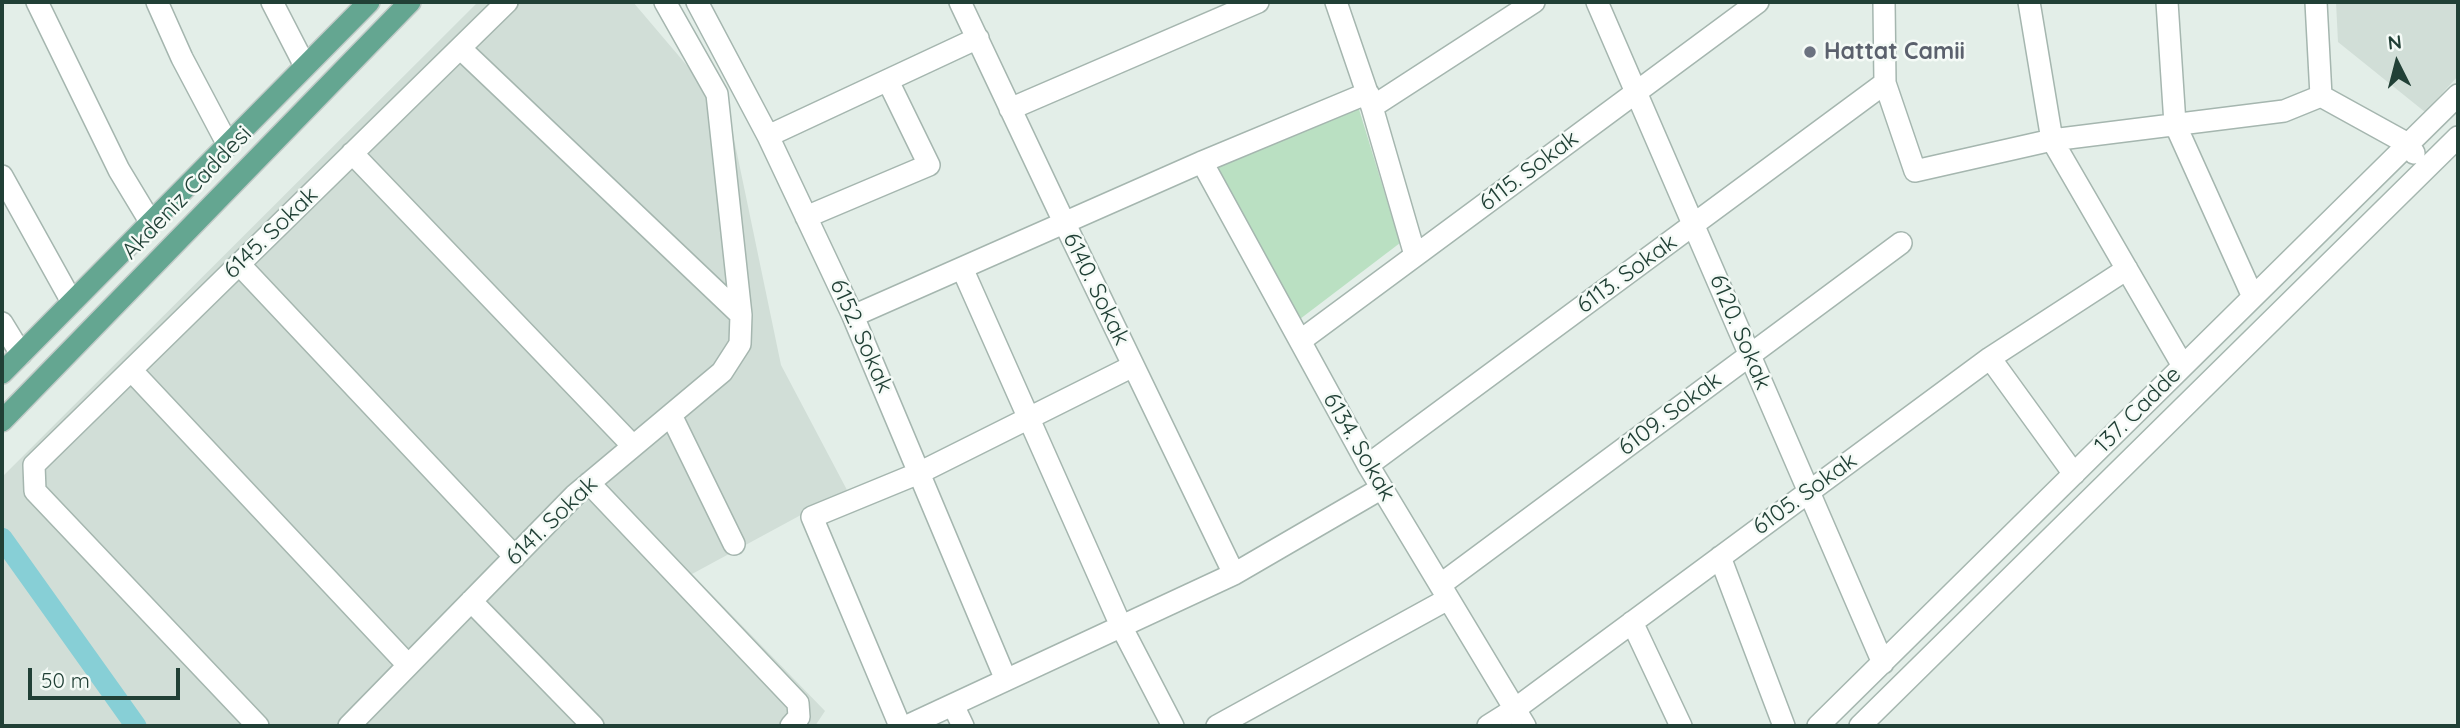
<!DOCTYPE html>
<style>
body{margin:0}
#map{position:relative;width:2460px;height:728px;overflow:hidden;background:#e3eee8;font-family:Quicksand,sans-serif}
canvas{display:block}
.frame{position:absolute;inset:0;border:4px solid #214036;pointer-events:none}
.north{position:absolute;left:2362px;top:28px;width:70px;height:70px;-webkit-text-stroke:5px #f4faf6;paint-order:stroke;rotate:354deg;font-size:19px;font-weight:700;line-height:28px;text-align:center;color:#214036}
.north::after{content:'';display:block;margin:auto;width:24px;height:32px;background:#214036;clip-path:polygon(50% 0,100% 100%,50% 72%,0 100%)}
.scale{position:absolute;left:28px;top:668px;width:152px;height:32px;box-sizing:border-box;border:4px solid #214036;border-top:0;padding-left:9px;font-size:21px;line-height:24px;white-space:nowrap;color:#214036;-webkit-text-stroke:5px #f4faf6;paint-order:stroke}
</style>
<div id="map">
<canvas width="2460" height="728"></canvas>
<div class="frame"></div>
<div class="north">N</div>
<div class="scale">50 m</div>
</div>
<script>
const context = document.querySelector('canvas').getContext('2d');
context.lineJoin = 'round';
function paint(path, color) {
  context.fillStyle = color;
  context.fill(path, 'evenodd');
}
function stroke(path, color, width, dash) {
  context.strokeStyle = color;
  context.lineWidth = width;
  context.lineCap = dash ? 'butt' : 'round';
  context.setLineDash(dash || []);
  context.stroke(path);
}
function write(font, color, halo, rows, align = 'center') {
  context.font = font + ' Quicksand,sans-serif';
  context.lineWidth = 5;
  context.setLineDash([]);
  context.textBaseline = 'middle';
  context.strokeStyle = halo;
  context.fillStyle = color;
  for (const [text, x, y, turn = 0] of rows) {
    context.save();
    context.translate(x, y);
    context.rotate((+turn || 0) * Math.PI / 180);
    context.textAlign = isNaN(turn) ? turn : align;
    if (halo) context.strokeText(text, 0, 0);
    context.fillText(text, 0, 0);
    context.restore();
  }
}
const built = new Path2D(`
 M 478,2 L 633,2 L 729,115 L 781,365 L 847,490 L 692,574 L 825,711 L 815,726 L 2,726 L 2,477 Z
 M 2336,2 L 2458,2 L 2458,76 L 2425,112 L 2338,42 Z`);
const green = new Path2D(`
 M 1358,106 L 1400,243 L 1300,319 L 1212,164 Z`);
const canal = new Path2D(`
 M 2,538 L 136,726`);
const minor = new Path2D(`
 M 37,2 L 119,170 L 151,223
 M 157,2 L 182,58 L 228,145
 M 272,2 L 305,66
 M 697,2 L 768,136 L 853,316 L 1006,680
 M 960,2 L 1064,222 L 1234,574
 M 1336,2 L 1372,107 L 1415,255
 M 1597,2 L 1883,663
 M 1884,2 L 1885,83 L 1915,171 L 2052,140 L 2284,111 L 2321,96
 M 2029,2 L 2052,140 L 2183,366
 M 2167,2 L 2175,124 L 2253,297
 M 2316,2 L 2321,96
 M 460,48 L 741,315
 M 2321,96 L 2408,144 L 2414,153
 M 1372,107 L 1534,2
 M 1010,109 L 1258,2
 M 768,136 L 978,38
 M 352,153 L 633,446
 M 1202,162 L 1368,465 L 1525,726
 M 2,176 L 72,302
 M 806,217 L 929,165 L 888,81
 M 239,264 L 515,557
 M 962,268 L 1121,626 L 1173,726
 M 853,316 L 1202,162 L 1368,93
 M 2,323 L 21,354
 M 1300,341 L 1758,2
 M 1990,358 L 2074,474
 M 131,370 L 408,665
 M 671,415 L 734,544
 M 1368,465 L 1885,83
 M 589,483 L 798,703 L 799,717 L 791,726
 M 1720,557 L 1784,726
 M 1440,585 L 1901,243
 M 471,601 L 593,726
 M 1632,622 L 1681,726
 M 953,705 L 963,726
 M 258,726 L 35,491 L 34,465 L 507,2
 M 349,726 L 575,495 L 722,372 L 740,344 L 741,315 L 717,94 L 665,2
 M 900,726 L 812,517 L 919,473 L 1133,366
 M 907,726 L 1234,574 L 1382,488
 M 1217,726 L 1448,599
 M 1488,726 L 1515,709 L 1990,358 L 2127,269
 M 1818,726 L 2458,95
 M 1860,726 L 2458,137`);
const major = new Path2D(`
 M 2,373 L 369,2
 M 2,421 L 410,2`);
const markers = [
 [1810,52,7,"#6b7280"]
];
const worshipNames = [
 ["Hattat Camii",1824,52]
];
const streetNames = [
 ["6115. Sokak",1529,171,-37],
 ["Akdeniz Caddesi",187,193,-46],
 ["6145. Sokak",271,233,-44],
 ["6113. Sokak",1627,274,-36],
 ["6140. Sokak",1096,289,64],
 ["6120. Sokak",1740,332,67],
 ["6152. Sokak",861,336,66],
 ["137. Cadde",2138,410,-45],
 ["6109. Sokak",1670,414,-37],
 ["6134. Sokak",1359,447,60],
 ["6105. Sokak",1805,494,-36],
 ["6141. Sokak",552,521,-44]
];
paint(built, '#d1ded7');
paint(green, '#bae0c2');
stroke(canal, '#87cfd6', 21);
stroke(minor, '#a5b6af', 24);
stroke(major, '#c1cac7', 24);
stroke(minor, '#fff', 21);
stroke(major, '#64a691', 21);
for (const [x, y, r, color] of markers) {
  const dot = new Path2D();
  dot.arc(x, y, r, 0, 2 * Math.PI);
  context.fillStyle = color;
  context.fill(dot);
  stroke(dot, '#f4faf6', 2.5);
}
write('bold 23px', '#5b616d', '#f4faf6', worshipNames, 'left');
write('23px', '#214036', '#f4faf6', streetNames);
</script>
